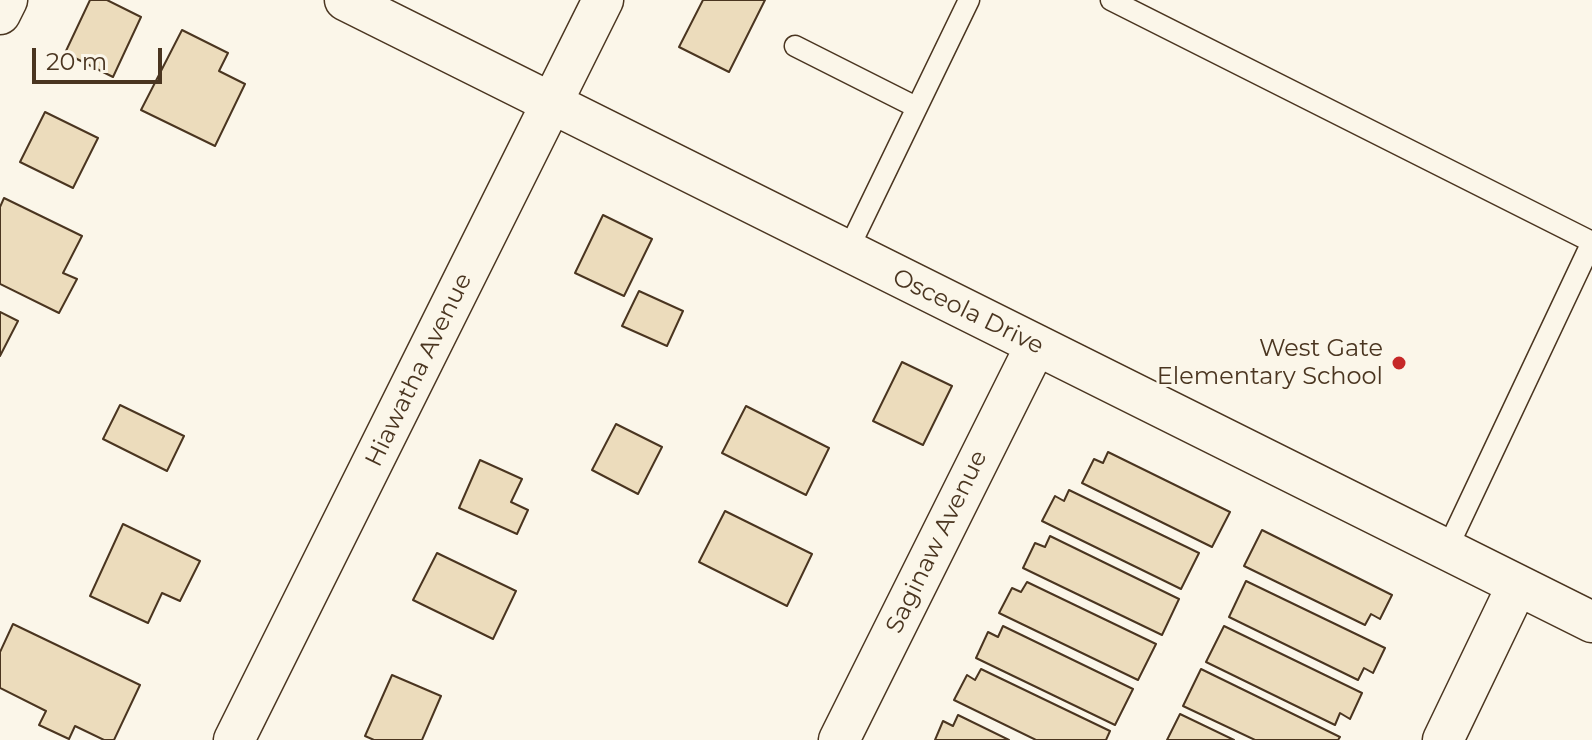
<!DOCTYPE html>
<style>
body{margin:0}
#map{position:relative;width:1592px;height:740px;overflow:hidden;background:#fbf6e9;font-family:Montserrat,sans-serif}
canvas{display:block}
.scale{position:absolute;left:32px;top:48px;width:130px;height:36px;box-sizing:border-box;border:4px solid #4a3520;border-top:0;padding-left:10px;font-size:24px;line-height:28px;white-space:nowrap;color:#4a3520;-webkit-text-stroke:6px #fbf6e9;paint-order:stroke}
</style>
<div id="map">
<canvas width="1592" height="740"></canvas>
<div class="scale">20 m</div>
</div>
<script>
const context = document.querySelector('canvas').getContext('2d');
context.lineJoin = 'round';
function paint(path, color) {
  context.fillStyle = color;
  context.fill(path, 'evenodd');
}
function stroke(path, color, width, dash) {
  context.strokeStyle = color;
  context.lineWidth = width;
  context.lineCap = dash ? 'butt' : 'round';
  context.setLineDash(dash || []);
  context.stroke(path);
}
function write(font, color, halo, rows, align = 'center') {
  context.font = font + ' Montserrat,sans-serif';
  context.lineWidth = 6;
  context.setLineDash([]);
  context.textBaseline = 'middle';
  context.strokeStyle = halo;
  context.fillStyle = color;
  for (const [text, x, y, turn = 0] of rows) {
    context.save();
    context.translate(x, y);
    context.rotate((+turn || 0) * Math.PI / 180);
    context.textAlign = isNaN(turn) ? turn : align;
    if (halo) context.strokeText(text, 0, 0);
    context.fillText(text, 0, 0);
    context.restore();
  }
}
const building = new Path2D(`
 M 90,0 L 107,0 L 141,17 L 113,77 L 65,53 Z
 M 703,0 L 765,0 L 729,72 L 679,47 Z
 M 182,30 L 228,53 L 219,71 L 245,84 L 215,146 L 141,110 Z
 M 45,112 L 98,138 L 73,188 L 20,162 Z
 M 4,198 L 82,236 L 63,273 L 77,279 L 59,313 L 0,284 L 0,207 Z
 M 603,215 L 652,239 L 624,296 L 575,273 Z
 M 639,291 L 683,311 L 667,346 L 622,326 Z
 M 0,312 L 18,321 L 0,356 Z
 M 902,362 L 952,386 L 923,445 L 873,421 Z
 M 120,405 L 184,436 L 167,471 L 103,439 Z
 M 746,406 L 829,448 L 806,495 L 722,453 Z
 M 616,424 L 662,447 L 638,494 L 592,470 Z
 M 1108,452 L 1230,512 L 1212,547 L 1082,483 L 1094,459 L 1103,463 Z
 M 480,460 L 522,479 L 511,502 L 528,510 L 517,534 L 459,508 Z
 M 1069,490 L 1199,553 L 1181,589 L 1042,521 L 1055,496 L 1064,501 Z
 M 725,511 L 812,554 L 787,606 L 699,562 Z
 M 123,524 L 200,561 L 180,601 L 162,593 L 148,623 L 90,596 Z
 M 1262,530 L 1392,595 L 1380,619 L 1371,614 L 1365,625 L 1244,566 Z
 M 1050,536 L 1179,599 L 1162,635 L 1023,568 L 1035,543 L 1045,547 Z
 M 437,553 L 516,591 L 493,639 L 413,600 Z
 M 1246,581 L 1385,648 L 1373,673 L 1364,668 L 1358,680 L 1229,617 Z
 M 1027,582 L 1156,644 L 1138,680 L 999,613 L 1012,588 L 1021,592 Z
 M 13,624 L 140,685 L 114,740 L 104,740 L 75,726 L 69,739 L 39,725 L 46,711 L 0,688 L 0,652 Z
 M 1003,626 L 1133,689 L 1115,725 L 976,658 L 988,632 L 998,637 Z
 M 1224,626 L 1362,693 L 1350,719 L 1340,713 L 1335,725 L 1206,662 Z
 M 981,669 L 1110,731 L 1106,740 L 1036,740 L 954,700 L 967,675 L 975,680 Z
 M 1201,669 L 1340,737 L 1338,740 L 1255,740 L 1183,706 Z
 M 392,675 L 441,696 L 422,740 L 374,740 L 365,736 Z
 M 1180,714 L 1234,740 L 1167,740 Z
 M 958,715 L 1009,740 L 935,740 L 943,721 L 953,726 Z`);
const service = new Path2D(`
 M 1111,0 L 1592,242 L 1447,549
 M 795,46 L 916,107
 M 847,252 L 969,0`);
const minor = new Path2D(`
 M 345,0 L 1592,622
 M 0,14 L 7,0
 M 234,740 L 603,0
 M 839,740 L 1036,345
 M 1443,740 L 1517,586`);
const markers = [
 [1399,363,8,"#c62828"]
];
const streetNames = [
 ["Osceola Drive",968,312,26],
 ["Hiawatha Avenue",419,370,-64],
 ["Saginaw Avenue",937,542,-64]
];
const poiNames = [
 ["West Gate",1383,349],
 ["Elementary School",1383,377]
];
paint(building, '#ecdcbc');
stroke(building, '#4a3520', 2);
stroke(service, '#4a3520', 23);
stroke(minor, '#4a3520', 43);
stroke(service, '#fbf6e9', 20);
stroke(minor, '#fbf6e9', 40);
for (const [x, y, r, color] of markers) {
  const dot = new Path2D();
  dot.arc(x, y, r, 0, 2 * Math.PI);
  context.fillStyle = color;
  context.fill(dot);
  stroke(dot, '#fbf6e9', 3);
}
write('24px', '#4a3520', '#fbf6e9', streetNames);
write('24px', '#4a3520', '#fbf6e9', poiNames, 'right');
</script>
